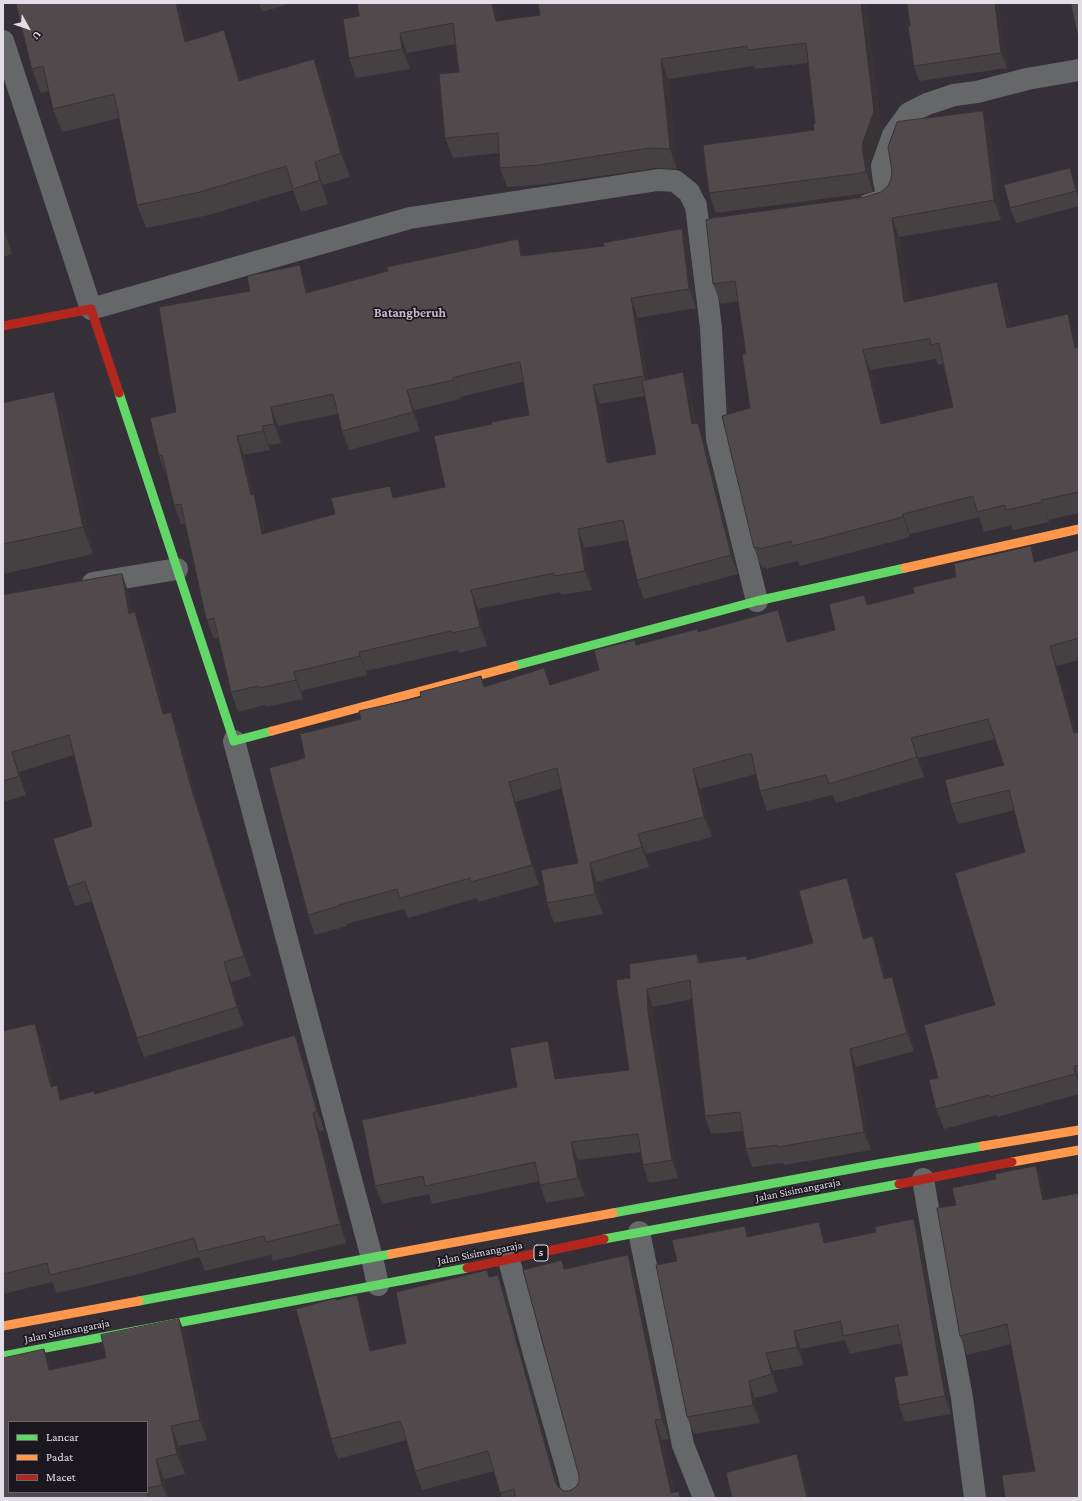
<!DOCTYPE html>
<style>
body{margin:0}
#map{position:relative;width:1082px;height:1501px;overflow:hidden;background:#353038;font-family:"Crimson Pro",serif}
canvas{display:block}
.frame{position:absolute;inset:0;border:4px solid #e3dde7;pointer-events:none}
.legend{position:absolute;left:8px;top:1421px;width:140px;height:72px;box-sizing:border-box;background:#1b171e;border:1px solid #6b666e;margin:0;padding:5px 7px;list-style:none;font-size:12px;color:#e3dde7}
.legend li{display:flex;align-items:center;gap:8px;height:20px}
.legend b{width:20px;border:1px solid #6b666e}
.north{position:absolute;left:8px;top:8px;width:40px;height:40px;-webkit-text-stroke:3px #1b171e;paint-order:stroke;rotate:130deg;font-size:11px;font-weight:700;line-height:16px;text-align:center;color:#e3dde7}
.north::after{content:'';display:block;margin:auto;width:14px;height:18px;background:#e3dde7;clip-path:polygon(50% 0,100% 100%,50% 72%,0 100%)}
</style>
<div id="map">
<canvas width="1082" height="1501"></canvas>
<div class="frame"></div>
<ul class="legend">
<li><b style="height:5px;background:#63d668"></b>Lancar</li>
<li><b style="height:5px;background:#ff974d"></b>Padat</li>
<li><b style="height:5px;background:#b3261e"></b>Macet</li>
</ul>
<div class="north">U</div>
</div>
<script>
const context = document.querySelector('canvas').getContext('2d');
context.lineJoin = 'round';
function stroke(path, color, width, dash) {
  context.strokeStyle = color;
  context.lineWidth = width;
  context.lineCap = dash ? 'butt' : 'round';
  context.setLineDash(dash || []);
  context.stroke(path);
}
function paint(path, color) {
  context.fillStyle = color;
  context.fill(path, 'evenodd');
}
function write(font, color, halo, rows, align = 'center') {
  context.font = font + ' "Crimson Pro",serif';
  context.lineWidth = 3.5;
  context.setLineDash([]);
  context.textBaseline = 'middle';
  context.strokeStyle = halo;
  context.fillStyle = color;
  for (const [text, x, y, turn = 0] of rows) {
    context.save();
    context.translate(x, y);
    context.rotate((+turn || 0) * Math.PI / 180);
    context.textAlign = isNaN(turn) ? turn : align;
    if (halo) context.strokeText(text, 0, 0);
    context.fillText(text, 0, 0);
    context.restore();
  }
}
const street = new Path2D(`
 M 3,41 L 91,309 L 410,218 L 658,180 L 675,181 L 689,192 L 696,206 L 711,328 L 717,439 L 757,601
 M 868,205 L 884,200 L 887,194 L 884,181 L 882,166 L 893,135 L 909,113 L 927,104 L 954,95 L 977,92 L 1027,79 L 1079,70
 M 93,583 L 177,569
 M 234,741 L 372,1258 L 378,1285
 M 923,1179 L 942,1290 L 962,1398 L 975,1498
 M 639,1232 L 683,1445 L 704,1498
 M 509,1260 L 534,1354 L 569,1476 L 574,1498`);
const fast = new Path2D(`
 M 119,393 L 234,741 L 272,731
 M 514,666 L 757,601 L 905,568
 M 613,1213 L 872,1165 L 983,1146
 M 604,1239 L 899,1184
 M 139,1301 L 391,1254
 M 3,1356 L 467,1268`);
const slow = new Path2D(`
 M 905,568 L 1079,529
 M 272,731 L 514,666
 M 983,1146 L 1079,1130
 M 1012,1162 L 1079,1150
 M 391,1254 L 613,1213
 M 3,1326 L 139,1301`);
const jam = new Path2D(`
 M 3,326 L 91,309 L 119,393
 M 899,1184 L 1012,1162
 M 467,1268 L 604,1239`);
const wall = new Path2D(`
 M 16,3 L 178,3 L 188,41 L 232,54 L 240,80 L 314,59 L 323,82 L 350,177 L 323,185 L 328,204 L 301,212 L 293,190 L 209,215 L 146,228 L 137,205 L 119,118 L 62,132 L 53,109 L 49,91 L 41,93 L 32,69 Z
 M 259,3 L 292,3 L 262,12 Z
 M 538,3 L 866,3 L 881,131 L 870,162 L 870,168 L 873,191 L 868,193 L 716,213 L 709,193 L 814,130 L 815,124 L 808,63 L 755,69 L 754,66 L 668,79 L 677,169 L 656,168 L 546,184 L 507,187 L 500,168 L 499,153 L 453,158 L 445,138 L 459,72 L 456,44 L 407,53 L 410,69 L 356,78 L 349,58 L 343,19 L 499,21 L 540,15 Z
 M 907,3 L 998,3 L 1007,68 L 919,81 L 914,66 Z
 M 990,131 L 1001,220 L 899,237 L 909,301 L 997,282 L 1004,302 L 1010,327 L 1075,334 L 1078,348 L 1079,347 L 1079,513 L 1049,520 L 1049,522 L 1013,530 L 1011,525 L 984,532 L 979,517 L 910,534 L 910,537 L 800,566 L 798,561 L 766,569 L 765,567 L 762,568 L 754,548 L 750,408 L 746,354 L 738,301 L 721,304 L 713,284 L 865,197 L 881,192 ZM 936,359 L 938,365 L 943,364 L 953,407 L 883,424 L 870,370 Z
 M 1070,168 L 1076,183 L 1079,196 L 1079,206 L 1016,223 L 1010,208 Z
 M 3,218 L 12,254 L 3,257 Z
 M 682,229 L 689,249 L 696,308 L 638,318 L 648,379 L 683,372 L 690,392 L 696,423 L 705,442 L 738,574 L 644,599 L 637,580 L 628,540 L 585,548 L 592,590 L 561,595 L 560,592 L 478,609 L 487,646 L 459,653 L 458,650 L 366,671 L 367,675 L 301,691 L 303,699 L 266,707 L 265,705 L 238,712 L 231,692 L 218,638 L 214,639 L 206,618 L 185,524 L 181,524 L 174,505 L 167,475 L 166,475 L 159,456 L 176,412 L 307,285 L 309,292 L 518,239 L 524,256 L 604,246 ZM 523,382 L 529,415 L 492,424 L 445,487 L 395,498 L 265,533 L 261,513 L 253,494 L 244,455 L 270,450 L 269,445 L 281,443 L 278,426 L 338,414 L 342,431 L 349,450 L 420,431 L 414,410 L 461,399 L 460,397 ZM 645,396 L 656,454 L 610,463 L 600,404 Z
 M 54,392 L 64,420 L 93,554 L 3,574 L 3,403 Z
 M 1079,550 L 1079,660 L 1057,666 L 1076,733 L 1079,732 L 1079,1094 L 997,1117 L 997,1115 L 944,1129 L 936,1109 L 938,1078 L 995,1005 L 1025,852 L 1015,810 L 958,824 L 951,804 L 1004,765 L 995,739 L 918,758 L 924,777 L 836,803 L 833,795 L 767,811 L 760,791 L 756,774 L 700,789 L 712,837 L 646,854 L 649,867 L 597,882 L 603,914 L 554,923 L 547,903 L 578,863 L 562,788 L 516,802 L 539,885 L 478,902 L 477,898 L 408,918 L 404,909 L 346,924 L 347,926 L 315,935 L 308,915 L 305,758 L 361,719 L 421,697 L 481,676 L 485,687 L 544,668 L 550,685 L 599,670 L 635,640 L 636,645 L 698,632 L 786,630 L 789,642 L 835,630 L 864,595 L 868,605 L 1036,562 Z
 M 122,574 L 129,594 L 132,613 L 143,631 L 165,713 L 171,712 L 178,731 L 197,803 L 251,976 L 231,982 L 244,1026 L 144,1057 L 137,1038 L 92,901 L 75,906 L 68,887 L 92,826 L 74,755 L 19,772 L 26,795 L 3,802 L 3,595 Z
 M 853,896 L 865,939 L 879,954 L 886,979 L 899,995 L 914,1051 L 856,1067 L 871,1150 L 784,1165 L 783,1163 L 752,1167 L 746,1149 L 743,1131 L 711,1134 L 705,1116 L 692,999 L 653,1007 L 655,1031 L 678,1178 L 649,1183 L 643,1165 L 641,1152 L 578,1160 L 585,1196 L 546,1203 L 540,1185 L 539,1181 L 432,1204 L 429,1194 L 382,1204 L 375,1186 L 517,1087 L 548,1041 L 554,1059 L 558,1079 L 629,1070 L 630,978 L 697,954 L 700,962 L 748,960 L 813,943 Z
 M 3,1031 L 42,1042 L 53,1086 L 57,1085 L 62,1100 L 96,1094 L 302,1054 L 324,1130 L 319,1131 L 346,1243 L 273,1261 L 271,1255 L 205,1271 L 199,1257 L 135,1275 L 57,1293 L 52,1282 L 3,1294 Z
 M 1036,1166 L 1043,1185 L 1035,1471 L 1011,1344 L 967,1355 L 960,1336 L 996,1179 Z
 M 745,1226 L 749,1237 L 826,1240 L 826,1242 L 920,1237 L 951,1414 L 905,1422 L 899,1405 L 908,1375 L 902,1343 L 850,1354 L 845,1340 L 801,1349 L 804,1365 L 773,1371 L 778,1392 L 755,1398 L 760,1423 L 694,1434 L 687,1417 L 677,1261 Z
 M 628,1255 L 635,1275 L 669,1439 L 662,1440 L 674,1492 L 681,1498 L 502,1498 L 494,1471 L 422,1490 L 415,1471 L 407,1440 L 338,1459 L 331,1439 L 336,1300 L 357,1295 L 364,1315 L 372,1351 L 406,1343 L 487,1270 L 489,1277 L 498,1275 L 505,1295 L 558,1487 L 564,1491 L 569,1491 L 576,1487 L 579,1482 L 579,1476 L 565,1269 Z
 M 179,1319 L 187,1339 L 207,1440 L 179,1446 L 185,1474 L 164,1479 L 168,1498 L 3,1498 L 52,1370 L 106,1358 ZM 147,1422 L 147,1492 L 9,1492 Z`);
const shadedWall = new Path2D(`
 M 176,3 L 178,3 L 194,66 L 185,42 Z
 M 492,3 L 495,3 L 503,41 L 496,21 Z
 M 861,3 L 866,3 L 881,131 L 870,162 L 870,168 L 873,191 L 866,171 L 862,148 Z
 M 995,3 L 998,3 L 1007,68 L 1001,53 Z
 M 224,30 L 232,54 L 247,104 L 239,81 Z
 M 400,33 L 407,53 L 410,69 L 402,49 Z
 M 314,59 L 323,82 L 350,177 L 341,153 Z
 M 661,59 L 668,79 L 677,169 L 670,149 Z
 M 983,111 L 990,131 L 1001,220 L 994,200 Z
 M 315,162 L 323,185 L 328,204 L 320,180 Z
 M 1070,168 L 1076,183 L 1079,196 L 1079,198 L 1076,191 Z
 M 3,218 L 12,254 L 3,227 Z
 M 892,218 L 899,237 L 912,322 L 904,302 Z
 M 682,229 L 689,249 L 696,308 L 689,289 Z
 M 518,239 L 525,258 L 521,256 Z
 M 300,265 L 307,285 L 313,312 L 306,293 Z
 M 997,282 L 1004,302 L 1014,348 L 1007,328 Z
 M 631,298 L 638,318 L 651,395 L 644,376 Z
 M 1068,314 L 1075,334 L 1079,354 L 1075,348 Z
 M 863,350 L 870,370 L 888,444 L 881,424 Z
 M 683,372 L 690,392 L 699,443 L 692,424 Z
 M 453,378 L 460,397 L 461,399 L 454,380 Z
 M 593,385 L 600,404 L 614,482 L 607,463 Z
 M 407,390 L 414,410 L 420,431 L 413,412 Z
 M 54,392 L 64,420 L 93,554 L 83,527 Z
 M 271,407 L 278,426 L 281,443 L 274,424 Z
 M 698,423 L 705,442 L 738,574 L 731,555 Z
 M 262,426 L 269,445 L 270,450 L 263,431 Z
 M 237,436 L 244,455 L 258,514 L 251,495 Z
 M 390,486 L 397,505 L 393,498 Z
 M 254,494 L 261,513 L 269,553 L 262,534 Z
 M 1041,500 L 1049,520 L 1049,522 L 1042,502 Z
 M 903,514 L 910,534 L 910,537 L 903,517 Z
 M 578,529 L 585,548 L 592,590 L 585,571 Z
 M 1031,546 L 1038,566 L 1034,562 Z
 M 122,574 L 129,594 L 136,633 L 129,614 Z
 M 471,590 L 478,609 L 487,646 L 480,627 Z
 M 778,610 L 786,630 L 794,662 L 787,642 Z
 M 135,612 L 143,631 L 170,733 L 163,714 Z
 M 1050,646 L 1057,666 L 1079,744 L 1074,733 Z
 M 359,652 L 366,671 L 367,675 L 360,656 Z
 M 294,672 L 301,691 L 303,699 L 296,680 Z
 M 171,712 L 178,731 L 197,803 L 251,976 L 244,956 L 190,784 Z
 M 911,738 L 918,758 L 924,777 L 917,757 Z
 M 12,752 L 19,772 L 26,795 L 19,776 Z
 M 693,769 L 700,789 L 712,837 L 704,817 Z
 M 509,782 L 516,802 L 539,885 L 532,865 Z
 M 638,834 L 646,854 L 649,867 L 642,847 Z
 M 590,863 L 597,882 L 603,914 L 595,894 Z
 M 847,878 L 853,896 L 870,957 L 863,939 Z
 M 873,936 L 879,954 L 891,997 L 884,979 Z
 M 224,962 L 231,982 L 244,1026 L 237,1007 Z
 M 892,977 L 899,995 L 914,1051 L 907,1033 Z
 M 647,989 L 653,1007 L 655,1031 L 678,1178 L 672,1160 L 648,1013 Z
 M 35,1024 L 42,1042 L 58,1105 L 51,1087 Z
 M 295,1035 L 302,1054 L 324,1130 L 317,1111 Z
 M 548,1041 L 554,1059 L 562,1097 L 555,1079 Z
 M 850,1049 L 856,1067 L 871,1150 L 864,1132 Z
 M 1074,1066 L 1079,1080 L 1079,1085 L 1075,1074 Z
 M 57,1085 L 63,1104 L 60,1100 Z
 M 313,1113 L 319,1131 L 346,1243 L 340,1224 Z
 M 571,1142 L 578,1160 L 585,1196 L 578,1178 Z
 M 1036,1166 L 1043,1185 L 1050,1219 L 1043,1200 Z
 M 914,1219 L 920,1237 L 951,1414 L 945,1396 Z
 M 819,1222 L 826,1240 L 830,1260 L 824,1243 Z
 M 745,1226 L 751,1244 L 747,1237 Z
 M 628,1255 L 635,1275 L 669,1439 L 662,1419 Z
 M 498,1275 L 505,1295 L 561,1498 L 555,1481 Z
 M 357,1295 L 364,1315 L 377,1371 L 370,1351 Z
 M 179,1319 L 187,1339 L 207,1440 L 200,1420 Z
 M 794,1331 L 801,1349 L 804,1365 L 797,1347 Z
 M 44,1349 L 52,1369 L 56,1390 L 49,1370 Z
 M 766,1353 L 773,1371 L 778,1392 L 772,1374 Z
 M 749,1381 L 755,1398 L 760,1423 L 753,1405 Z
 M 655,1420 L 662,1440 L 675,1498 L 671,1493 Z
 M 171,1426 L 179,1446 L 185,1474 L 177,1454 Z
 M 797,1454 L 803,1473 L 810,1498 L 807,1498 Z
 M 156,1459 L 164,1479 L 168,1498 L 167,1498 L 162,1485 Z`);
const building = new Path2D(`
 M 16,3 L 176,3 L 185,42 L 224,30 L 239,81 L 314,59 L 341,153 L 315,162 L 320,180 L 293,189 L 286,166 L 200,192 L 137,205 L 114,94 L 53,109 L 43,66 L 32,69 Z
 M 357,3 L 492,3 L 496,21 L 540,15 L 538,3 L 861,3 L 874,111 L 863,142 L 862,148 L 866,171 L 861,173 L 709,193 L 703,145 L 814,130 L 813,124 L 815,124 L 806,43 L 748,50 L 747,46 L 661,59 L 670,149 L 649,148 L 539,165 L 500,168 L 498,133 L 445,138 L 439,74 L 459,72 L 453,23 L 400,33 L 402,49 L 349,58 L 343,19 L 359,16 Z
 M 907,3 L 995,3 L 1001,53 L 914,66 L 908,26 L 910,26 Z
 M 1071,3 L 1079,3 L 1079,42 Z
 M 983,111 L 994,200 L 892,218 L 904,302 L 997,282 L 1007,328 L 1068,314 L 1075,348 L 1079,347 L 1079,492 L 1041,500 L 1042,502 L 1006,510 L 1005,505 L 977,512 L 973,496 L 903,514 L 903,517 L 793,546 L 791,541 L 759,549 L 758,547 L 754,548 L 722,416 L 750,408 L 742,354 L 746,354 L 735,281 L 713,284 L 706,220 L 712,218 L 865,197 L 881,192 L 888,186 L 891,179 L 892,171 L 888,147 L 897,122 ZM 930,339 L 931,345 L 939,343 L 953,407 L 881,424 L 863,350 Z
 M 1070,168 L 1076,191 L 1010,208 L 1004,185 Z
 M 682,229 L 689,289 L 631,298 L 644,376 L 593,385 L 607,463 L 656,454 L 642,381 L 683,372 L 692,424 L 698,423 L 731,555 L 637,580 L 623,520 L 578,529 L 585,571 L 554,576 L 554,573 L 471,590 L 480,627 L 452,633 L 451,631 L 359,652 L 360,656 L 294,672 L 296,680 L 259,688 L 258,686 L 231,692 L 214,618 L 207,620 L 206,618 L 181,504 L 174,505 L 162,455 L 159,456 L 150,418 L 176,412 L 159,307 L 250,291 L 247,276 L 300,265 L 306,293 L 388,271 L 387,267 L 518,239 L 521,256 L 604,246 L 603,243 ZM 520,362 L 529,415 L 491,422 L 492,424 L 434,436 L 445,487 L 393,498 L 390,486 L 331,498 L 335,514 L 262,534 L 254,494 L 251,495 L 237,436 L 263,431 L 262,426 L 274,424 L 271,407 L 333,394 L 342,431 L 413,412 L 407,390 L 454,380 L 453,378 Z
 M 54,392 L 83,527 L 3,544 L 3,403 Z
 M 1031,546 L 1034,562 L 1079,550 L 1079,638 L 1050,646 L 1074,733 L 1079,732 L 1079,1065 L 1074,1066 L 1075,1074 L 990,1097 L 989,1095 L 936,1109 L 929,1080 L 938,1078 L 924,1025 L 995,1005 L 955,873 L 1025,852 L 1009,790 L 951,804 L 945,780 L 1004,765 L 988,719 L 911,738 L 917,757 L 829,784 L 826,775 L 760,791 L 751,753 L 693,769 L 704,817 L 638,834 L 642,847 L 590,863 L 595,894 L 547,903 L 541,870 L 578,863 L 557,768 L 509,782 L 532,865 L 471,882 L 470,878 L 400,898 L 397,889 L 339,905 L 339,906 L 308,915 L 269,768 L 305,758 L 300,734 L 361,719 L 359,711 L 421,697 L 420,692 L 481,676 L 484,687 L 544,668 L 550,685 L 599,670 L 594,650 L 635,640 L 636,645 L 697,629 L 698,632 L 778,610 L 787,642 L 835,630 L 829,604 L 864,595 L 867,605 L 914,593 L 913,587 L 956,577 L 954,564 Z
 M 122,574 L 129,614 L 135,612 L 163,714 L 171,712 L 190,784 L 244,956 L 224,962 L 237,1007 L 137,1038 L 85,881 L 68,887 L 53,839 L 92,826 L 69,735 L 12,752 L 19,776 L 3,781 L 3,595 Z
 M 847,878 L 863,939 L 873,936 L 884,979 L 892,977 L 907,1033 L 850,1049 L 864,1132 L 778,1147 L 777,1145 L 746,1149 L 740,1112 L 705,1116 L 690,980 L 647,989 L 648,1013 L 672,1160 L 643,1165 L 638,1134 L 571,1142 L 578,1178 L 540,1185 L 535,1162 L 425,1186 L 423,1176 L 375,1186 L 362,1120 L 517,1087 L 510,1048 L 548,1041 L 555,1079 L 629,1070 L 616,980 L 630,978 L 629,964 L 697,954 L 698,963 L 747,956 L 747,960 L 813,943 L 799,891 Z
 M 35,1024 L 51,1087 L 57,1085 L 60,1100 L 94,1091 L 95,1094 L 295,1035 L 317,1111 L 313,1113 L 340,1224 L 266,1242 L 264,1236 L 198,1252 L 194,1238 L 128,1256 L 50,1275 L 47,1263 L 3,1274 L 3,1031 Z
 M 1036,1166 L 1043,1200 L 1079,1193 L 1079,1498 L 1005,1498 L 1002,1475 L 1035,1471 L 1007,1324 L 960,1336 L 937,1208 L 956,1205 L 952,1188 L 996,1179 L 995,1174 Z
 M 914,1219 L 945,1396 L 899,1405 L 894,1377 L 908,1375 L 898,1325 L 843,1336 L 841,1321 L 794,1331 L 797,1347 L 766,1353 L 772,1374 L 749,1381 L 753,1405 L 687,1417 L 656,1265 L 677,1261 L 672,1240 L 745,1226 L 747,1237 L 819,1222 L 824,1243 L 876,1232 L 875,1227 Z
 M 628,1255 L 662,1419 L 655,1420 L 671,1493 L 679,1491 L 680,1498 L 516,1498 L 514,1489 L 500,1493 L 488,1451 L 415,1471 L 402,1425 L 401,1425 L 400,1421 L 331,1439 L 296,1309 L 335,1298 L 336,1300 L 357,1295 L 370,1351 L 406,1343 L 396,1292 L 487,1270 L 489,1277 L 498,1275 L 555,1481 L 558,1487 L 564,1491 L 569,1491 L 576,1487 L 579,1482 L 579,1476 L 523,1270 L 562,1260 L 564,1269 Z
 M 179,1319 L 200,1420 L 171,1426 L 177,1454 L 156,1459 L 162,1485 L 147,1488 L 147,1422 L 9,1422 L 9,1492 L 147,1492 L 148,1498 L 3,1498 L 3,1358 L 44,1349 L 49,1370 L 106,1358 L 101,1335 Z
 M 797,1454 L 807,1498 L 732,1498 L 726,1473 Z`);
const shields = [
 [541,1253,14]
];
const shieldNames = [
 ["5",541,1253]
];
const streetNames = [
 ["Jalan Sisimangaraja",798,1190,-11],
 ["Jalan Sisimangaraja",480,1253,-11],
 ["Jalan Sisimangaraja",67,1331,-11]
];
const quarterNames = [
 ["Batangberuh",410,313]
];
stroke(street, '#656769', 22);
stroke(fast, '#63d668', 9);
stroke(slow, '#ff974d', 9);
stroke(jam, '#b3261e', 9);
paint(wall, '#454042');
paint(shadedWall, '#383436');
paint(building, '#504a4d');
stroke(building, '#383436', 1);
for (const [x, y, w] of shields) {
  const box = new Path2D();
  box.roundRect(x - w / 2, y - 8, w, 16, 3);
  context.fillStyle = '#1b171e';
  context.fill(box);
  stroke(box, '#e3dde7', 1);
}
write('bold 10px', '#e3dde7', null, shieldNames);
write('11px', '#e3dde7', '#1b171e', streetNames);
write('bold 13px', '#c7bacd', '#1b171e', quarterNames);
</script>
